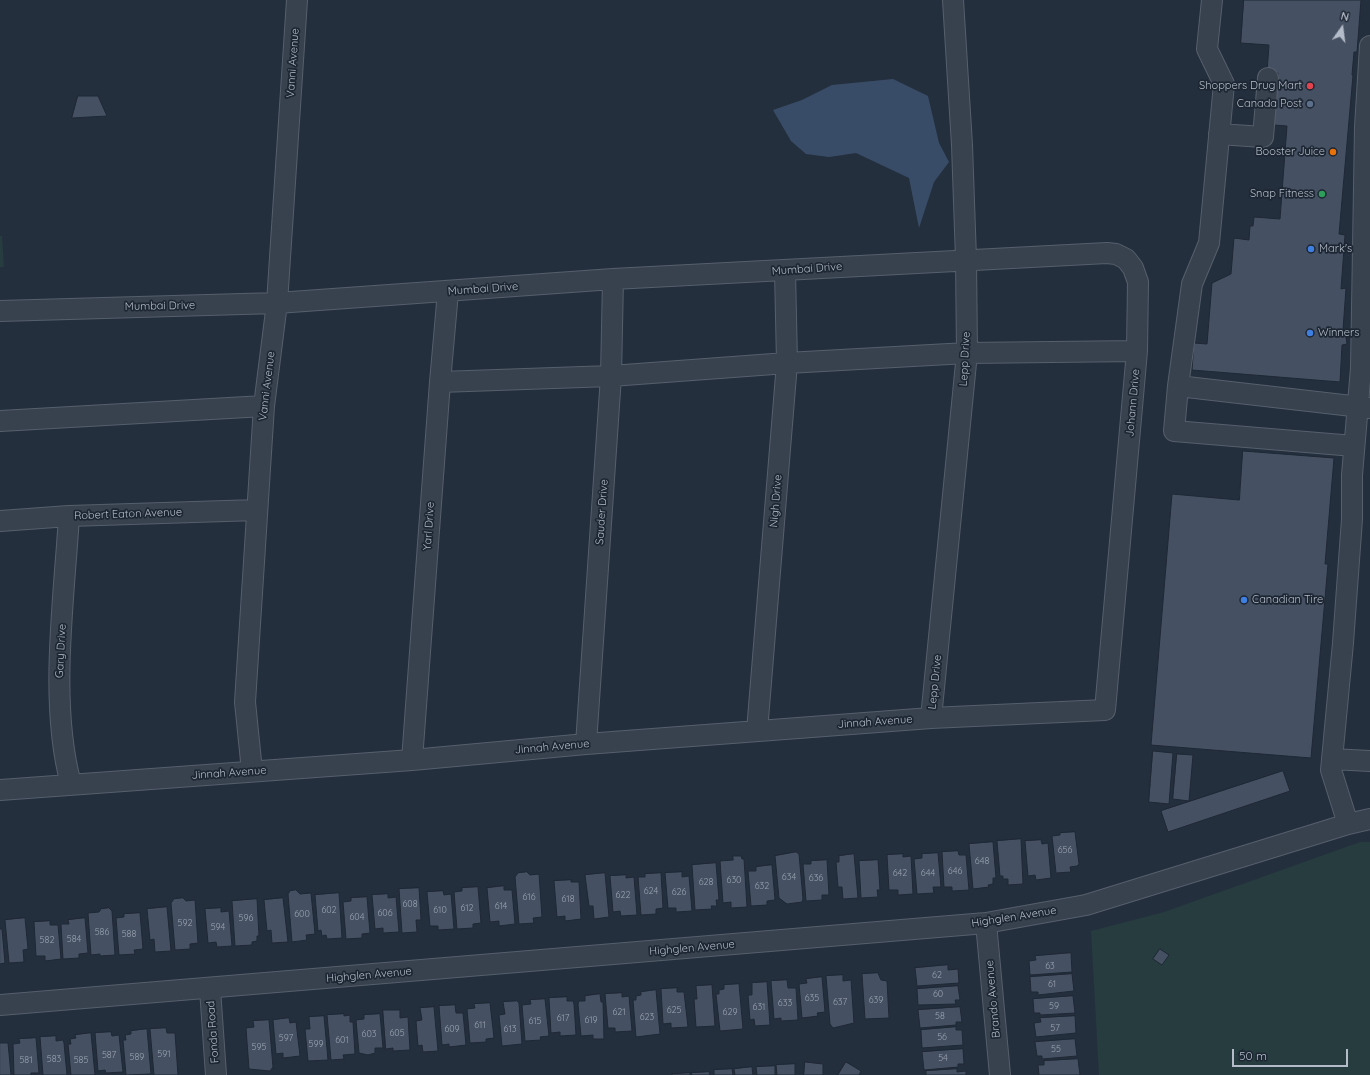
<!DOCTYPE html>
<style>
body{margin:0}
#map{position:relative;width:1370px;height:1075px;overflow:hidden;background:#242f3e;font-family:Quicksand,sans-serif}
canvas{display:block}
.north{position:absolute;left:1322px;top:8px;width:40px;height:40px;-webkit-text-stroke:3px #1d2633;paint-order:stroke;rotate:14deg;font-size:11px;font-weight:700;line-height:16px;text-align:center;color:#b4bcc9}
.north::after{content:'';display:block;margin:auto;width:14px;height:18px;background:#b4bcc9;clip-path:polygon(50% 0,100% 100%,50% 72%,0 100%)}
.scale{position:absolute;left:1232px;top:1049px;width:116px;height:18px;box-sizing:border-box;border:2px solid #b4bcc9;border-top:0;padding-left:5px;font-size:12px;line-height:14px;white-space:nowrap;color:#b4bcc9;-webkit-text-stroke:3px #1d2633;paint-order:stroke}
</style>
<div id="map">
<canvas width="1370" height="1075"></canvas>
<div class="north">N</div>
<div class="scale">50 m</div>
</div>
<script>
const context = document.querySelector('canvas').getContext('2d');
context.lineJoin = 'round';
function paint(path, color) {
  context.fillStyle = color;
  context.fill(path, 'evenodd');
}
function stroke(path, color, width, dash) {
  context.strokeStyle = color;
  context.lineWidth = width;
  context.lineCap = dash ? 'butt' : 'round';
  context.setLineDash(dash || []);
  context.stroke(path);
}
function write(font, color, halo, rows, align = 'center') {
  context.font = font + ' Quicksand,sans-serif';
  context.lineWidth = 3.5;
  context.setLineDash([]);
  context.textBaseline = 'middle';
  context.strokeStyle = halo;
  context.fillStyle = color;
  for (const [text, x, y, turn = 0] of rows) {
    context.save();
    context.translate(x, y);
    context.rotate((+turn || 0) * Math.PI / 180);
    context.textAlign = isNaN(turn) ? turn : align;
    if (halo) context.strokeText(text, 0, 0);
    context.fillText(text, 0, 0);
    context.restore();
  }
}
const green = new Path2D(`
 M 0,236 L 2,236 L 4,267 L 0,267 Z
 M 1360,842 L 1370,842 L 1370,1075 L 1099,1075 L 1091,931 L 1164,912 Z`);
const water = new Path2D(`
 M 893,79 L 928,96 L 939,143 L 949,162 L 934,182 L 919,228 L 909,178 L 856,153 L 829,157 L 806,154 L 791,141 L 773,110 L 802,100 L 832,85 Z`);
const building = new Path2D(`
 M 1244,0 L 1361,0 L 1357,52 L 1354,52 L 1352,75 L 1353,75 L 1339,234 L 1345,235 L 1341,289 L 1346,288 L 1343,330 L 1345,330 L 1347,344 L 1342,345 L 1340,382 L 1192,370 L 1194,343 L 1207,344 L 1212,283 L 1231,274 L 1234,238 L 1249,240 L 1250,226 L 1253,226 L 1254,217 L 1280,219 L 1287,126 L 1274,125 L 1278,73 L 1267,72 L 1269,45 L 1241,43 Z
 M 78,96 L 98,96 L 107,116 L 72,118 Z
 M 1243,451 L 1334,458 L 1325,564 L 1328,564 L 1311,758 L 1151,745 L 1172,494 L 1239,500 Z
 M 1153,751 L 1173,753 L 1169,804 L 1149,802 Z
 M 1177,754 L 1193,755 L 1189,801 L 1173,799 Z
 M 1283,771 L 1290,791 L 1168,832 L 1161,811 Z
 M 1075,832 L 1079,864 L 1077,866 L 1070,867 L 1071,872 L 1056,873 L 1052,836 L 1060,835 L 1060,833 Z
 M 1021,839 L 1023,884 L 1008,885 L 1008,879 L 1003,879 L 1003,876 L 1000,876 L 997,841 Z
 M 1041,840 L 1042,844 L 1048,843 L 1051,878 L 1036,880 L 1035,875 L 1028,876 L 1025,841 Z
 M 993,842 L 996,878 L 993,878 L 993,884 L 988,885 L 989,887 L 973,889 L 969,844 Z
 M 958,851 L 959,855 L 966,855 L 969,890 L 952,891 L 952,887 L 944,887 L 942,852 Z
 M 796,852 L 799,854 L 803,899 L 802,902 L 787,904 L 779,898 L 775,856 Z
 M 938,853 L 941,887 L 933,887 L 934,893 L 917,894 L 914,859 L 922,858 L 922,854 Z
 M 854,854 L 858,898 L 843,899 L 842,887 L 838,887 L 836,862 L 839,862 L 839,856 Z
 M 903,854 L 903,857 L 911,856 L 913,894 L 898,895 L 898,890 L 889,890 L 887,855 Z
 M 733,856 L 741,856 L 742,859 L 744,859 L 747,907 L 731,908 L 731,902 L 723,903 L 720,861 L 733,860 Z
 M 827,860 L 829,895 L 822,895 L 822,900 L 806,901 L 803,864 L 811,864 L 811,861 Z
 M 878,860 L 880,890 L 877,890 L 878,897 L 861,898 L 859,861 Z
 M 716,863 L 719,900 L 716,900 L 717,906 L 711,906 L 712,909 L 695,910 L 692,865 Z
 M 772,865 L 775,900 L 767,901 L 767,905 L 751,906 L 748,871 L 756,871 L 756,867 Z
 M 527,872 L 530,875 L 539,874 L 542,917 L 533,918 L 534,923 L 519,924 L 515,877 L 518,873 Z
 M 682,872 L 682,877 L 689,876 L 692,911 L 676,912 L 676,908 L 668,908 L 665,873 Z
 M 605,873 L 609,917 L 594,919 L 593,906 L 589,906 L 585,875 Z
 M 661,873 L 663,908 L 656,909 L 656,914 L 641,915 L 638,877 L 645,877 L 645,874 Z
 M 626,875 L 626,878 L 634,877 L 637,915 L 621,916 L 620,911 L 613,912 L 610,876 Z
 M 571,880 L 571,882 L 579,882 L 581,919 L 565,921 L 565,916 L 557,917 L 554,881 Z
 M 504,886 L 504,890 L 512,890 L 515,924 L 499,926 L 499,921 L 490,922 L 487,888 Z
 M 478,887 L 481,923 L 473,924 L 473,928 L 457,929 L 454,892 L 462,891 L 462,888 Z
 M 419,888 L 421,920 L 416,920 L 417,932 L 402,933 L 399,889 Z
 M 296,890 L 300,894 L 311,893 L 315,934 L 306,935 L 307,940 L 292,942 L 288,894 L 290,891 Z
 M 443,891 L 444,895 L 451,894 L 454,929 L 438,930 L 438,926 L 430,926 L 427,892 Z
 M 339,893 L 342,938 L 327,939 L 326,935 L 322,936 L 321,930 L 318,931 L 315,895 Z
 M 388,894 L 388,898 L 396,897 L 399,932 L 383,933 L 383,928 L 375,929 L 372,895 Z
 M 367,897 L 370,933 L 362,934 L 362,938 L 346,939 L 343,902 L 351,901 L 351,898 Z
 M 183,898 L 186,901 L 195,900 L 198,943 L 190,944 L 190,949 L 175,950 L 171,903 L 174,899 Z
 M 283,898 L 288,942 L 272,943 L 271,930 L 267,931 L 264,900 Z
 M 257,899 L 259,936 L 257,936 L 257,941 L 252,942 L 252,945 L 235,946 L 232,901 Z
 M 167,907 L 171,951 L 155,952 L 154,939 L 150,940 L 147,909 Z
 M 109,908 L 112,911 L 115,955 L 100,956 L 100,954 L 91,955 L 88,913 L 99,912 L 101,909 Z
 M 221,908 L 221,912 L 229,911 L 232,946 L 217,947 L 216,942 L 208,943 L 205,909 Z
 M 140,913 L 143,949 L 134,950 L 135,954 L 119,955 L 116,918 L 124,917 L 124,914 Z
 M 25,918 L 28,949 L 23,950 L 24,962 L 9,963 L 5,920 Z
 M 85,918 L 88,953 L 79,954 L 79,958 L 63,959 L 61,924 L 69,924 L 68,920 Z
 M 50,921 L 50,925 L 58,925 L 61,959 L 45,961 L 45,956 L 36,956 L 34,922 Z
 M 0,929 L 2,929 L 5,963 L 0,964 Z
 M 1160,949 L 1169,955 L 1162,965 L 1153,959 Z
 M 1071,953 L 1072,972 L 1030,975 L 1029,961 L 1036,960 L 1035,956 Z
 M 948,965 L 948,970 L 958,969 L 959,983 L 917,986 L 915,968 Z
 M 878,973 L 881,980 L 887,981 L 889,1018 L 865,1019 L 862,974 Z
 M 1072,974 L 1074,991 L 1038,995 L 1038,992 L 1031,992 L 1030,977 Z
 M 843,975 L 843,981 L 851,980 L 854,1023 L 833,1028 L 830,1024 L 826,976 Z
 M 822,977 L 825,1012 L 817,1013 L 818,1016 L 802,1018 L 799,984 L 807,983 L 806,979 Z
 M 787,980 L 788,988 L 796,988 L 798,1020 L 781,1021 L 781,1018 L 774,1019 L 771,981 Z
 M 767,982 L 770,1025 L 755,1026 L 754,1019 L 750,1020 L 748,995 L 752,995 L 752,983 Z
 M 739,984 L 743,1029 L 720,1031 L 716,994 L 719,994 L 719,990 L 724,989 L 724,985 Z
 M 712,985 L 715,1026 L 696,1027 L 694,999 L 697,999 L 696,986 Z
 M 958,986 L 960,1000 L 955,1000 L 956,1004 L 918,1005 L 917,989 Z
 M 677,988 L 677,992 L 684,992 L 688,1027 L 671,1028 L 671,1023 L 663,1024 L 661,989 Z
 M 656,990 L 660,1034 L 636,1037 L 633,1000 L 636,1000 L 636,996 L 641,995 L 641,992 Z
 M 622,993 L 622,997 L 629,996 L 632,1031 L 615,1032 L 615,1028 L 608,1028 L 605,994 Z
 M 600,994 L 601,1002 L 603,1002 L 604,1039 L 593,1039 L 593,1035 L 581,1036 L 578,1004 L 579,1001 L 585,1001 L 585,996 Z
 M 1073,996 L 1075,1013 L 1040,1015 L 1040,1013 L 1034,1013 L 1033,999 Z
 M 567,997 L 567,1001 L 573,1001 L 574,1004 L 576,1035 L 560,1036 L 560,1032 L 551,1033 L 549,998 Z
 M 545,999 L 549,1036 L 540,1037 L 541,1040 L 525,1041 L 522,1005 L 531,1004 L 530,1000 Z
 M 517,1001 L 519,1003 L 522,1044 L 502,1046 L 499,1015 L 505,1014 L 503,1002 Z
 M 490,1003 L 494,1038 L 486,1039 L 486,1042 L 470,1043 L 467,1009 L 475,1008 L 474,1004 Z
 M 455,1005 L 456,1013 L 463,1013 L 466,1045 L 449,1047 L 449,1044 L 442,1045 L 439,1006 Z
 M 434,1007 L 438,1051 L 423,1052 L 422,1045 L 418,1046 L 416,1021 L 422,1020 L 420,1008 Z
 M 960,1007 L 962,1022 L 956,1022 L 956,1025 L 920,1028 L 918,1010 Z
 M 383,1010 L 400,1010 L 400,1018 L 408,1017 L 410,1050 L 393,1051 L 393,1048 L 386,1049 Z
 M 344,1014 L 344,1016 L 350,1015 L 350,1022 L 353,1022 L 355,1054 L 343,1055 L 344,1059 L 331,1060 L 327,1015 Z
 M 380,1014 L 383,1048 L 375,1048 L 375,1053 L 368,1055 L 359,1053 L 356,1020 L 364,1019 L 364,1015 Z
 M 324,1016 L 328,1060 L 308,1061 L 305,1029 L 310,1029 L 309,1017 Z
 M 1075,1016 L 1076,1033 L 1036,1037 L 1034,1023 L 1041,1022 L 1040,1018 Z
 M 289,1018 L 290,1023 L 296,1022 L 300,1056 L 283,1058 L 283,1053 L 276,1054 L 273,1020 Z
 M 269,1020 L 273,1067 L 270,1071 L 249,1069 L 246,1028 L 254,1027 L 253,1021 Z
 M 956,1027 L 956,1030 L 962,1030 L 963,1045 L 922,1048 L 921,1030 Z
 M 166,1028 L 167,1033 L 175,1033 L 178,1075 L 154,1075 L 150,1029 Z
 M 147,1029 L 151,1074 L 126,1075 L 123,1040 L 126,1040 L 125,1035 L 131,1034 L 131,1031 Z
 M 111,1032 L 112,1036 L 119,1035 L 123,1072 L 106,1073 L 105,1070 L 98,1071 L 95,1033 Z
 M 91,1033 L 95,1075 L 71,1075 L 68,1044 L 71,1044 L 70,1039 L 76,1038 L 75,1035 Z
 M 56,1036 L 56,1041 L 63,1040 L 64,1043 L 67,1075 L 43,1075 L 40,1037 Z
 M 36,1038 L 39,1073 L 31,1073 L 31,1075 L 14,1075 L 13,1044 L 20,1043 L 19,1039 Z
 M 1075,1039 L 1077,1056 L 1042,1059 L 1042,1056 L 1037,1056 L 1035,1042 Z
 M 0,1043 L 8,1043 L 11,1075 L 0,1075 Z
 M 963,1049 L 964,1064 L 958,1064 L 958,1067 L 924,1070 L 922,1052 Z
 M 1078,1059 L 1080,1075 L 1039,1075 L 1038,1065 L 1044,1065 L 1044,1061 Z
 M 805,1062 L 823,1064 L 823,1075 L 804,1075 Z
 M 846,1062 L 861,1071 L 859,1075 L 838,1075 Z
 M 795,1064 L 795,1075 L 777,1075 L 776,1065 Z
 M 775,1066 L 775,1075 L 757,1075 L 756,1067 Z
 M 752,1067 L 753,1075 L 735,1075 L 734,1069 Z
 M 732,1069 L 733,1075 L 714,1075 L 714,1070 Z
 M 957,1069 L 957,1072 L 966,1071 L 966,1075 L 926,1075 L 926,1071 Z
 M 709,1072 L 710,1075 L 692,1075 L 691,1073 Z
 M 690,1073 L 690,1075 L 672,1075 L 672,1074 Z`);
const minor = new Path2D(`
 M 1219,134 L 1263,137 L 1268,78
 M 0,311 L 277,303 L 613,279 L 1107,253 L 1116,254 L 1126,259 L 1133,268 L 1138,282 L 1137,351 L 1105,710 L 931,718 L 586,744 L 412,760 L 0,790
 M 440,382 L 611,376 L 787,363 L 967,353 L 1137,351
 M 1178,386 L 1192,284 L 1209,243 L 1224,84 L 1207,49 L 1212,0
 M 0,421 L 264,406
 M 1354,446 L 1174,431 L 1178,386 L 1370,408
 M 69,516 C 64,600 49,703 71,784
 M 0,521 L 69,516 L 257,510
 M 931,718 L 967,353 L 966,259 L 962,145 L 953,0
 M 757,731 L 787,363 L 785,271
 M 586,744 L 611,376 L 613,279
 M 1332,759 L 1370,761
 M 412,760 L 440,382 L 448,292
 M 252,771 L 245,702 L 264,406 L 277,303 L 297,0
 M 1348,824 L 1331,770 L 1343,643 L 1352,519 L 1352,475 L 1361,368 L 1365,127 L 1370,46
 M 986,923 L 1000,1075
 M 210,989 L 216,1075
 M 0,1005 L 986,923 L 1086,905 L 1348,824 L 1370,819`);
const markers = [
 [1310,86,4,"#e0444e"],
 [1310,104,4,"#5c6f8a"],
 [1333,152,4,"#e8710a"],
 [1322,194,4,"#2e9e5b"],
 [1311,249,4,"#3f7fe0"],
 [1310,333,4,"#3f7fe0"],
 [1244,600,4,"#3f7fe0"]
];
const numberNames = [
 ["656",1065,850],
 ["648",982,861],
 ["646",955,871],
 ["642",900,873],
 ["644",928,873],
 ["634",789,877],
 ["636",816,878],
 ["630",734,880],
 ["628",706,882],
 ["632",762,886],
 ["624",651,891],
 ["626",679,892],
 ["622",623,895],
 ["616",529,897],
 ["618",568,899],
 ["608",410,904],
 ["614",501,906],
 ["612",467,908],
 ["602",329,910],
 ["610",440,910],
 ["606",385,913],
 ["600",302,914],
 ["604",357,917],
 ["596",246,918],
 ["592",185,923],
 ["594",218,927],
 ["586",102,932],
 ["588",129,934],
 ["584",74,939],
 ["582",47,940],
 ["63",1050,966],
 ["62",937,975],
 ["61",1052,984],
 ["60",938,994],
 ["635",812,998],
 ["639",876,1000],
 ["637",840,1002],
 ["633",785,1003],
 ["59",1054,1006],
 ["631",759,1007],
 ["625",674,1010],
 ["621",619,1012],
 ["629",730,1012],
 ["58",940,1016],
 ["623",647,1017],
 ["617",563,1018],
 ["619",591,1020],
 ["615",535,1021],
 ["611",480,1025],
 ["57",1055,1028],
 ["609",452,1029],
 ["613",510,1029],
 ["605",397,1033],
 ["603",369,1034],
 ["56",942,1037],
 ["597",286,1038],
 ["601",342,1040],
 ["599",316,1044],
 ["595",259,1047],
 ["55",1056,1049],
 ["591",164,1054],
 ["587",109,1055],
 ["589",137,1057],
 ["54",943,1058],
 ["583",54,1059],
 ["581",26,1060],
 ["585",81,1060]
];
const streetNames = [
 ["Vanni Avenue",293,63,-86],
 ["Mumbai Drive",807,269,-4],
 ["Mumbai Drive",483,289,-4],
 ["Mumbai Drive",160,306,-1],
 ["Lepp Drive",965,359,-87],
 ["Vanni Avenue",267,386,-83],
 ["Johann Drive",1133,403,-85],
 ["Nigh Drive",776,501,-85],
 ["Sauder Drive",602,512,-86],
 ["Robert Eaton Avenue",128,514,-2],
 ["Yarl Drive",429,526,-86],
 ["Gary Drive",61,651,-87],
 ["Lepp Drive",935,682,-84],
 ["Jinnah Avenue",875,722,-4],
 ["Jinnah Avenue",552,747,-5],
 ["Jinnah Avenue",229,773,-4],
 ["Highglen Avenue",1014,917,-9],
 ["Highglen Avenue",692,948,-5],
 ["Highglen Avenue",369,975,-5],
 ["Brando Avenue",993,999,-95],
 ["Fonda Road",213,1032,-94]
];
const poiNames = [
 ["Shoppers Drug Mart",1302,86],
 ["Canada Post",1302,104],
 ["Booster Juice",1325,152],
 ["Snap Fitness",1314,194],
 ["Mark's",1319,249,"left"],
 ["Winners",1318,333,"left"],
 ["Canadian Tire",1252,600,"left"]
];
paint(green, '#263c3f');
paint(water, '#394c67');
paint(building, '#455162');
stroke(building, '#1f2835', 1);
stroke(minor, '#565f6c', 22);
stroke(minor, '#38414e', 20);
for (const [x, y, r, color] of markers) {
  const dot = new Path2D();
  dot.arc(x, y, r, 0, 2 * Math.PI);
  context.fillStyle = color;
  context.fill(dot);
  stroke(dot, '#1d2633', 1.5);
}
write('9px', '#98a1af', null, numberNames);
write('11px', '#b4bcc9', '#1d2633', streetNames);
write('11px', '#b4bcc9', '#1d2633', poiNames, 'right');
</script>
